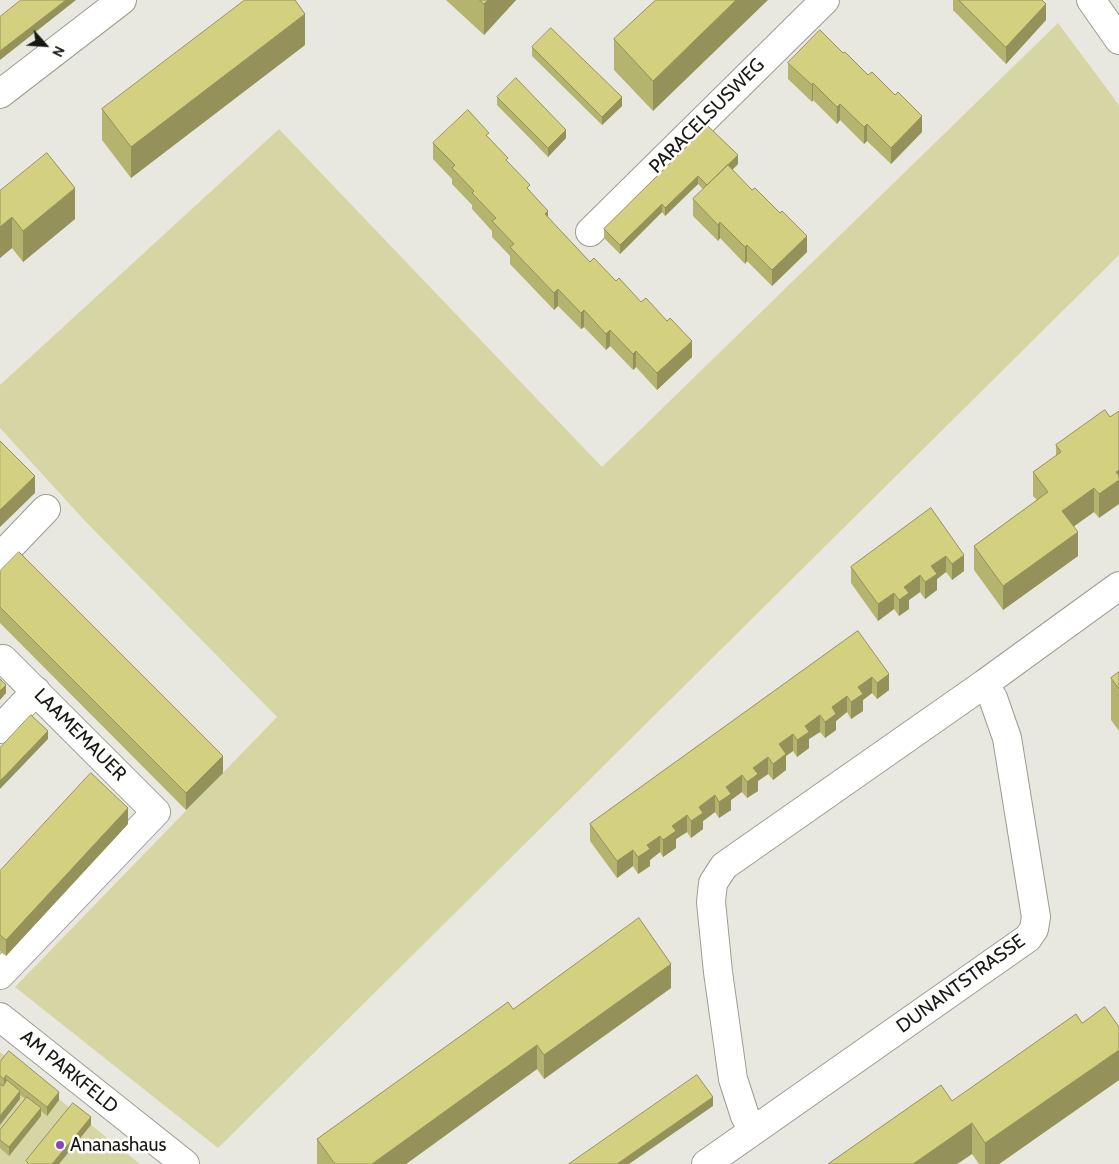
<!DOCTYPE html>
<style>
body{margin:0}
#map{position:relative;width:1119px;height:1164px;overflow:hidden;background:#e8e8e0;font-family:Cabin,sans-serif}
canvas{display:block}
.north{position:absolute;left:20px;top:20px;width:50px;height:50px;-webkit-text-stroke:4px #fffffe;paint-order:stroke;rotate:116deg;font-size:14px;font-weight:700;line-height:20px;text-align:center;color:#171714}
.north::after{content:'';display:block;margin:auto;width:18px;height:22px;background:#171714;clip-path:polygon(50% 0,100% 100%,50% 72%,0 100%)}
</style>
<div id="map">
<canvas width="1119" height="1164"></canvas>
<div class="north">N</div>
</div>
<script>
const context = document.querySelector('canvas').getContext('2d');
context.lineJoin = 'round';
function paint(path, color) {
  context.fillStyle = color;
  context.fill(path, 'evenodd');
}
function stroke(path, color, width, dash) {
  context.strokeStyle = color;
  context.lineWidth = width;
  context.lineCap = dash ? 'butt' : 'round';
  context.setLineDash(dash || []);
  context.stroke(path);
}
function write(font, color, halo, rows, align = 'center') {
  context.font = font + ' Cabin,sans-serif';
  context.lineWidth = 5;
  context.setLineDash([]);
  context.textBaseline = 'middle';
  context.strokeStyle = halo;
  context.fillStyle = color;
  for (const [text, x, y, turn = 0] of rows) {
    context.save();
    context.translate(x, y);
    context.rotate((+turn || 0) * Math.PI / 180);
    context.textAlign = isNaN(turn) ? turn : align;
    if (halo) context.strokeText(text, 0, 0);
    context.fillText(text, 0, 0);
    context.restore();
  }
}
const green = new Path2D(`
 M 1058,23 L 1119,105 L 1119,255 L 218,1148 L 15,987 L 277,717 L 86,522 L 0,428 L 0,385 L 279,129 L 602,467 Z
 M 0,1052 L 140,1164 L 0,1164 Z`);
const minor = new Path2D(`
 M 1091,0 L 1119,40
 M 0,94 L 122,0
 M 590,232 L 825,0
 M 0,557 L 46,509
 M 0,729 L 36,691
 M 0,975 L 156,812 L 3,659
 M 0,1017 L 185,1164
 M 753,1131 L 745,1116 L 733,1079 L 718,972 L 711,902 L 713,883 L 724,866 L 984,684
 M 706,1164 L 1028,938 L 1034,929 L 1036,917 L 1007,738 L 993,698 L 984,684 L 1119,586`);
const wall = new Path2D(`
 M 446,0 L 516,0 L 484,35 Z
 M 656,0 L 653,111 L 614,70 L 614,39 Z
 M 953,0 L 1042,0 L 1046,20 L 1006,64 L 953,10 Z
 M 305,45 L 131,178 L 102,140 L 102,109 Z
 M 532,47 L 622,106 L 602,125 L 532,56 Z
 M 788,63 L 922,132 L 891,164 L 867,141 L 864,144 L 840,120 L 837,124 L 813,100 L 812,102 L 788,79 Z
 M 497,97 L 566,138 L 548,157 L 497,105 Z
 M 708,126 L 738,164 L 732,170 L 807,252 L 772,286 L 747,261 L 745,264 L 720,238 L 718,241 L 693,216 L 693,199 L 703,189 L 698,184 L 665,216 L 662,212 L 620,254 L 604,238 L 604,229 Z
 M 489,139 L 530,191 L 548,218 L 590,262 L 616,281 L 692,357 L 657,390 L 636,367 L 633,370 L 610,346 L 606,350 L 584,327 L 581,329 L 558,306 L 554,310 L 510,264 L 510,256 L 492,237 L 492,231 L 472,209 L 472,205 L 452,184 L 452,179 L 433,159 L 433,143 Z
 M 0,191 L 75,219 L 23,262 L 12,248 L 0,258 Z
 M 1105,410 L 1099,518 L 1094,512 L 1073,526 L 1078,556 L 1003,610 L 974,570 L 974,546 L 1037,500 L 1033,496 L 1033,472 L 1056,456 L 1056,445 Z
 M 931,508 L 964,571 L 952,580 L 946,572 L 937,579 L 937,590 L 925,599 L 920,592 L 909,600 L 909,609 L 899,616 L 894,609 L 878,621 L 851,583 L 851,567 Z
 M 0,571 L 223,773 L 186,810 L 0,623 Z
 M 858,631 L 889,690 L 877,699 L 872,693 L 863,700 L 863,711 L 851,719 L 847,712 L 836,721 L 836,730 L 825,738 L 820,732 L 809,739 L 809,748 L 797,757 L 793,751 L 786,756 L 786,770 L 773,780 L 768,774 L 758,781 L 758,791 L 747,798 L 742,792 L 731,800 L 731,810 L 719,818 L 715,812 L 703,821 L 703,829 L 691,838 L 687,832 L 676,839 L 676,848 L 663,857 L 660,852 L 650,860 L 650,866 L 638,874 L 633,866 L 617,878 L 590,841 L 590,824 Z
 M 1119,672 L 1119,731 L 1111,720 L 1111,678 Z
 M 128,824 L 6,956 L 0,951 L 0,871 Z
 M 671,988 L 544,1079 L 537,1069 L 406,1164 L 317,1164 L 317,1139 L 513,1009 Z
 M 0,1062 L 59,1100 L 47,1116 L 41,1111 L 41,1116 L 9,1156 L 0,1148 L 0,1130 L 26,1099 L 20,1095 L 20,1099 L 0,1084 Z
 M 1119,1080 L 999,1164 L 979,1164 L 972,1154 L 957,1164 L 828,1164 L 952,1101 Z`);
const shadedWall = new Path2D(`
 M 66,0 L 76,0 L 0,60 L 0,51 Z
 M 488,0 L 516,0 L 484,35 L 484,4 Z
 M 736,0 L 768,0 L 653,111 L 653,81 Z
 M 1046,4 L 1046,20 L 1006,64 L 1006,47 Z
 M 305,14 L 305,45 L 131,178 L 131,147 Z
 M 813,83 L 813,100 L 812,102 L 812,85 Z
 M 622,97 L 622,106 L 602,125 L 602,117 Z
 M 840,104 L 840,120 L 837,124 L 837,107 Z
 M 922,116 L 922,132 L 891,164 L 891,148 Z
 M 867,124 L 867,141 L 864,144 L 864,127 Z
 M 566,130 L 566,138 L 548,157 L 548,148 Z
 M 738,155 L 738,164 L 728,174 L 723,170 Z
 M 698,176 L 698,184 L 665,216 L 665,208 Z
 M 75,188 L 75,219 L 23,262 L 23,231 Z
 M 662,204 L 662,212 L 620,254 L 620,245 Z
 M 548,211 L 548,227 L 545,214 Z
 M 12,217 L 12,248 L 0,258 L 0,227 Z
 M 720,222 L 720,238 L 718,241 L 718,225 Z
 M 807,236 L 807,252 L 772,286 L 772,270 Z
 M 747,245 L 747,261 L 745,264 L 745,247 Z
 M 558,289 L 558,306 L 554,310 L 554,293 Z
 M 584,310 L 584,327 L 581,329 L 581,313 Z
 M 610,330 L 610,346 L 606,350 L 606,334 Z
 M 692,341 L 692,357 L 657,390 L 657,373 Z
 M 636,351 L 636,367 L 633,370 L 633,354 Z
 M 1119,470 L 1119,504 L 1099,518 L 1099,494 L 1116,472 Z
 M 35,476 L 35,493 L 0,527 L 0,510 Z
 M 1094,488 L 1094,512 L 1062,535 L 1062,511 Z
 M 1078,532 L 1078,556 L 1003,610 L 1003,586 Z
 M 964,555 L 964,571 L 952,580 L 952,564 Z
 M 946,556 L 946,572 L 937,579 L 937,590 L 925,599 L 925,582 L 931,566 Z
 M 920,575 L 920,592 L 909,600 L 909,609 L 899,616 L 899,600 L 904,587 Z
 M 894,593 L 894,609 L 878,621 L 878,604 Z
 M 889,674 L 889,690 L 877,699 L 877,683 Z
 M 872,677 L 872,693 L 863,700 L 863,711 L 851,719 L 851,702 L 858,687 Z
 M 6,685 L 6,693 L 0,700 L 0,691 Z
 M 847,696 L 847,712 L 836,721 L 836,730 L 825,738 L 825,722 L 832,707 Z
 M 820,715 L 820,732 L 809,739 L 809,748 L 797,757 L 797,740 L 805,726 Z
 M 48,731 L 48,739 L 0,789 L 0,781 Z
 M 793,734 L 793,751 L 786,756 L 786,770 L 773,780 L 773,764 L 779,744 Z
 M 223,756 L 223,773 L 186,810 L 186,793 Z
 M 768,757 L 768,774 L 758,781 L 758,791 L 747,798 L 747,782 L 753,768 Z
 M 742,775 L 742,792 L 731,800 L 731,810 L 719,818 L 719,802 L 726,787 Z
 M 715,795 L 715,812 L 703,821 L 703,829 L 691,838 L 691,821 L 699,807 Z
 M 128,808 L 128,824 L 6,956 L 6,940 Z
 M 687,815 L 687,832 L 676,839 L 676,848 L 663,857 L 663,840 L 672,826 Z
 M 660,836 L 660,852 L 650,860 L 650,866 L 638,874 L 638,857 L 647,845 Z
 M 633,850 L 633,866 L 617,878 L 617,861 Z
 M 671,964 L 671,988 L 544,1079 L 544,1055 Z
 M 537,1045 L 537,1069 L 406,1164 L 372,1164 Z
 M 1119,1050 L 1119,1080 L 999,1164 L 985,1164 L 985,1143 Z
 M 6,1075 L 6,1084 L 4,1087 L 4,1079 Z
 M 20,1091 L 20,1099 L 0,1125 L 0,1116 Z
 M 59,1092 L 59,1100 L 47,1116 L 47,1107 Z
 M 713,1097 L 713,1106 L 629,1164 L 617,1164 Z
 M 41,1108 L 41,1116 L 9,1156 L 9,1147 Z
 M 91,1117 L 91,1125 L 59,1164 L 52,1164 Z
 M 972,1123 L 972,1154 L 957,1164 L 913,1164 Z`);
const building = new Path2D(`
 M 21,0 L 66,0 L 0,51 L 0,17 Z
 M 245,0 L 295,0 L 305,14 L 131,147 L 102,109 Z
 M 480,0 L 488,0 L 484,4 Z
 M 656,0 L 736,0 L 653,81 L 614,39 Z
 M 959,0 L 1042,0 L 1046,4 L 1006,47 Z
 M 551,28 L 622,97 L 602,117 L 532,47 Z
 M 820,30 L 843,53 L 845,52 L 868,75 L 872,72 L 895,95 L 898,92 L 922,116 L 891,148 L 867,124 L 864,127 L 840,104 L 837,107 L 813,83 L 812,85 L 788,63 Z
 M 516,78 L 566,130 L 548,148 L 497,97 Z
 M 468,110 L 489,133 L 486,135 L 508,158 L 506,160 L 530,185 L 527,188 L 548,211 L 545,214 L 590,262 L 594,258 L 616,281 L 619,278 L 641,302 L 646,298 L 667,321 L 670,318 L 692,341 L 657,373 L 636,351 L 633,354 L 610,330 L 606,334 L 584,310 L 581,313 L 558,289 L 554,293 L 510,247 L 514,244 L 492,221 L 496,218 L 472,193 L 474,191 L 452,168 L 455,165 L 433,143 Z
 M 708,126 L 738,155 L 707,185 L 698,176 L 665,208 L 662,204 L 620,245 L 604,229 Z
 M 47,153 L 75,188 L 23,231 L 12,217 L 0,227 L 0,191 Z
 M 728,165 L 752,190 L 755,188 L 780,213 L 782,211 L 807,236 L 772,270 L 747,245 L 745,247 L 720,222 L 718,225 L 693,199 Z
 M 1105,410 L 1110,417 L 1119,411 L 1119,470 L 1116,472 L 1119,476 L 1119,480 L 1099,494 L 1094,488 L 1062,511 L 1078,532 L 1003,586 L 974,546 L 1048,492 L 1033,472 L 1061,452 L 1056,445 Z
 M 0,441 L 35,476 L 0,510 Z
 M 931,508 L 964,555 L 952,564 L 946,556 L 931,566 L 937,574 L 925,582 L 920,575 L 904,587 L 909,593 L 899,600 L 894,593 L 878,604 L 851,567 Z
 M 19,552 L 223,756 L 186,793 L 0,607 L 0,571 Z
 M 858,631 L 889,674 L 877,683 L 872,677 L 858,687 L 863,694 L 851,702 L 847,696 L 832,707 L 836,714 L 825,722 L 820,715 L 805,726 L 809,732 L 797,740 L 793,734 L 779,744 L 786,754 L 773,764 L 768,757 L 753,768 L 758,774 L 747,782 L 742,775 L 726,787 L 731,794 L 719,802 L 715,795 L 699,807 L 703,813 L 691,821 L 687,815 L 672,826 L 676,831 L 663,840 L 660,836 L 647,845 L 650,849 L 638,857 L 633,850 L 617,861 L 590,824 Z
 M 1119,672 L 1119,689 L 1111,678 Z
 M 0,679 L 6,685 L 0,691 Z
 M 31,715 L 48,731 L 0,781 L 0,748 Z
 M 91,773 L 128,808 L 6,940 L 0,935 L 0,871 Z
 M 639,918 L 671,964 L 544,1055 L 537,1045 L 372,1164 L 335,1164 L 317,1139 L 508,1002 L 513,1009 Z
 M 1105,1007 L 1119,1027 L 1119,1050 L 985,1143 L 972,1123 L 913,1164 L 828,1164 L 941,1085 L 952,1101 L 1076,1014 L 1082,1023 Z
 M 9,1051 L 59,1092 L 47,1107 L 6,1075 L 4,1079 L 0,1076 L 0,1062 Z
 M 697,1075 L 713,1097 L 617,1164 L 569,1164 Z
 M 7,1080 L 20,1091 L 0,1116 L 0,1084 L 3,1086 Z
 M 27,1097 L 41,1108 L 9,1147 L 0,1140 L 0,1130 Z
 M 73,1103 L 91,1117 L 52,1164 L 29,1164 L 26,1161 Z`);
const markers = [
 [60,1145,5,"#8d44b7"]
];
const streetNames = [
 ["PARACELSUSWEG",707,116,-45],
 ["LAAMEMAUER",80,735,45],
 ["DUNANTSTRASSE",961,984,-36],
 ["AM PARKFELD",69,1072,39]
];
const poiNames = [
 ["Ananashaus",70,1145]
];
paint(green, '#d6d6a4');
stroke(minor, '#9c9c94', 30);
stroke(minor, '#fff', 28);
paint(wall, '#b5b46e');
paint(shadedWall, '#94925a');
paint(building, '#d3d180');
stroke(building, '#94925a', 1);
for (const [x, y, r, color] of markers) {
  const dot = new Path2D();
  dot.arc(x, y, r, 0, 2 * Math.PI);
  context.fillStyle = color;
  context.fill(dot);
  stroke(dot, '#fffffe', 2);
}
write('19px', '#171714', '#fffffe', streetNames);
write('19px', '#171714', '#fffffe', poiNames, 'left');
</script>
